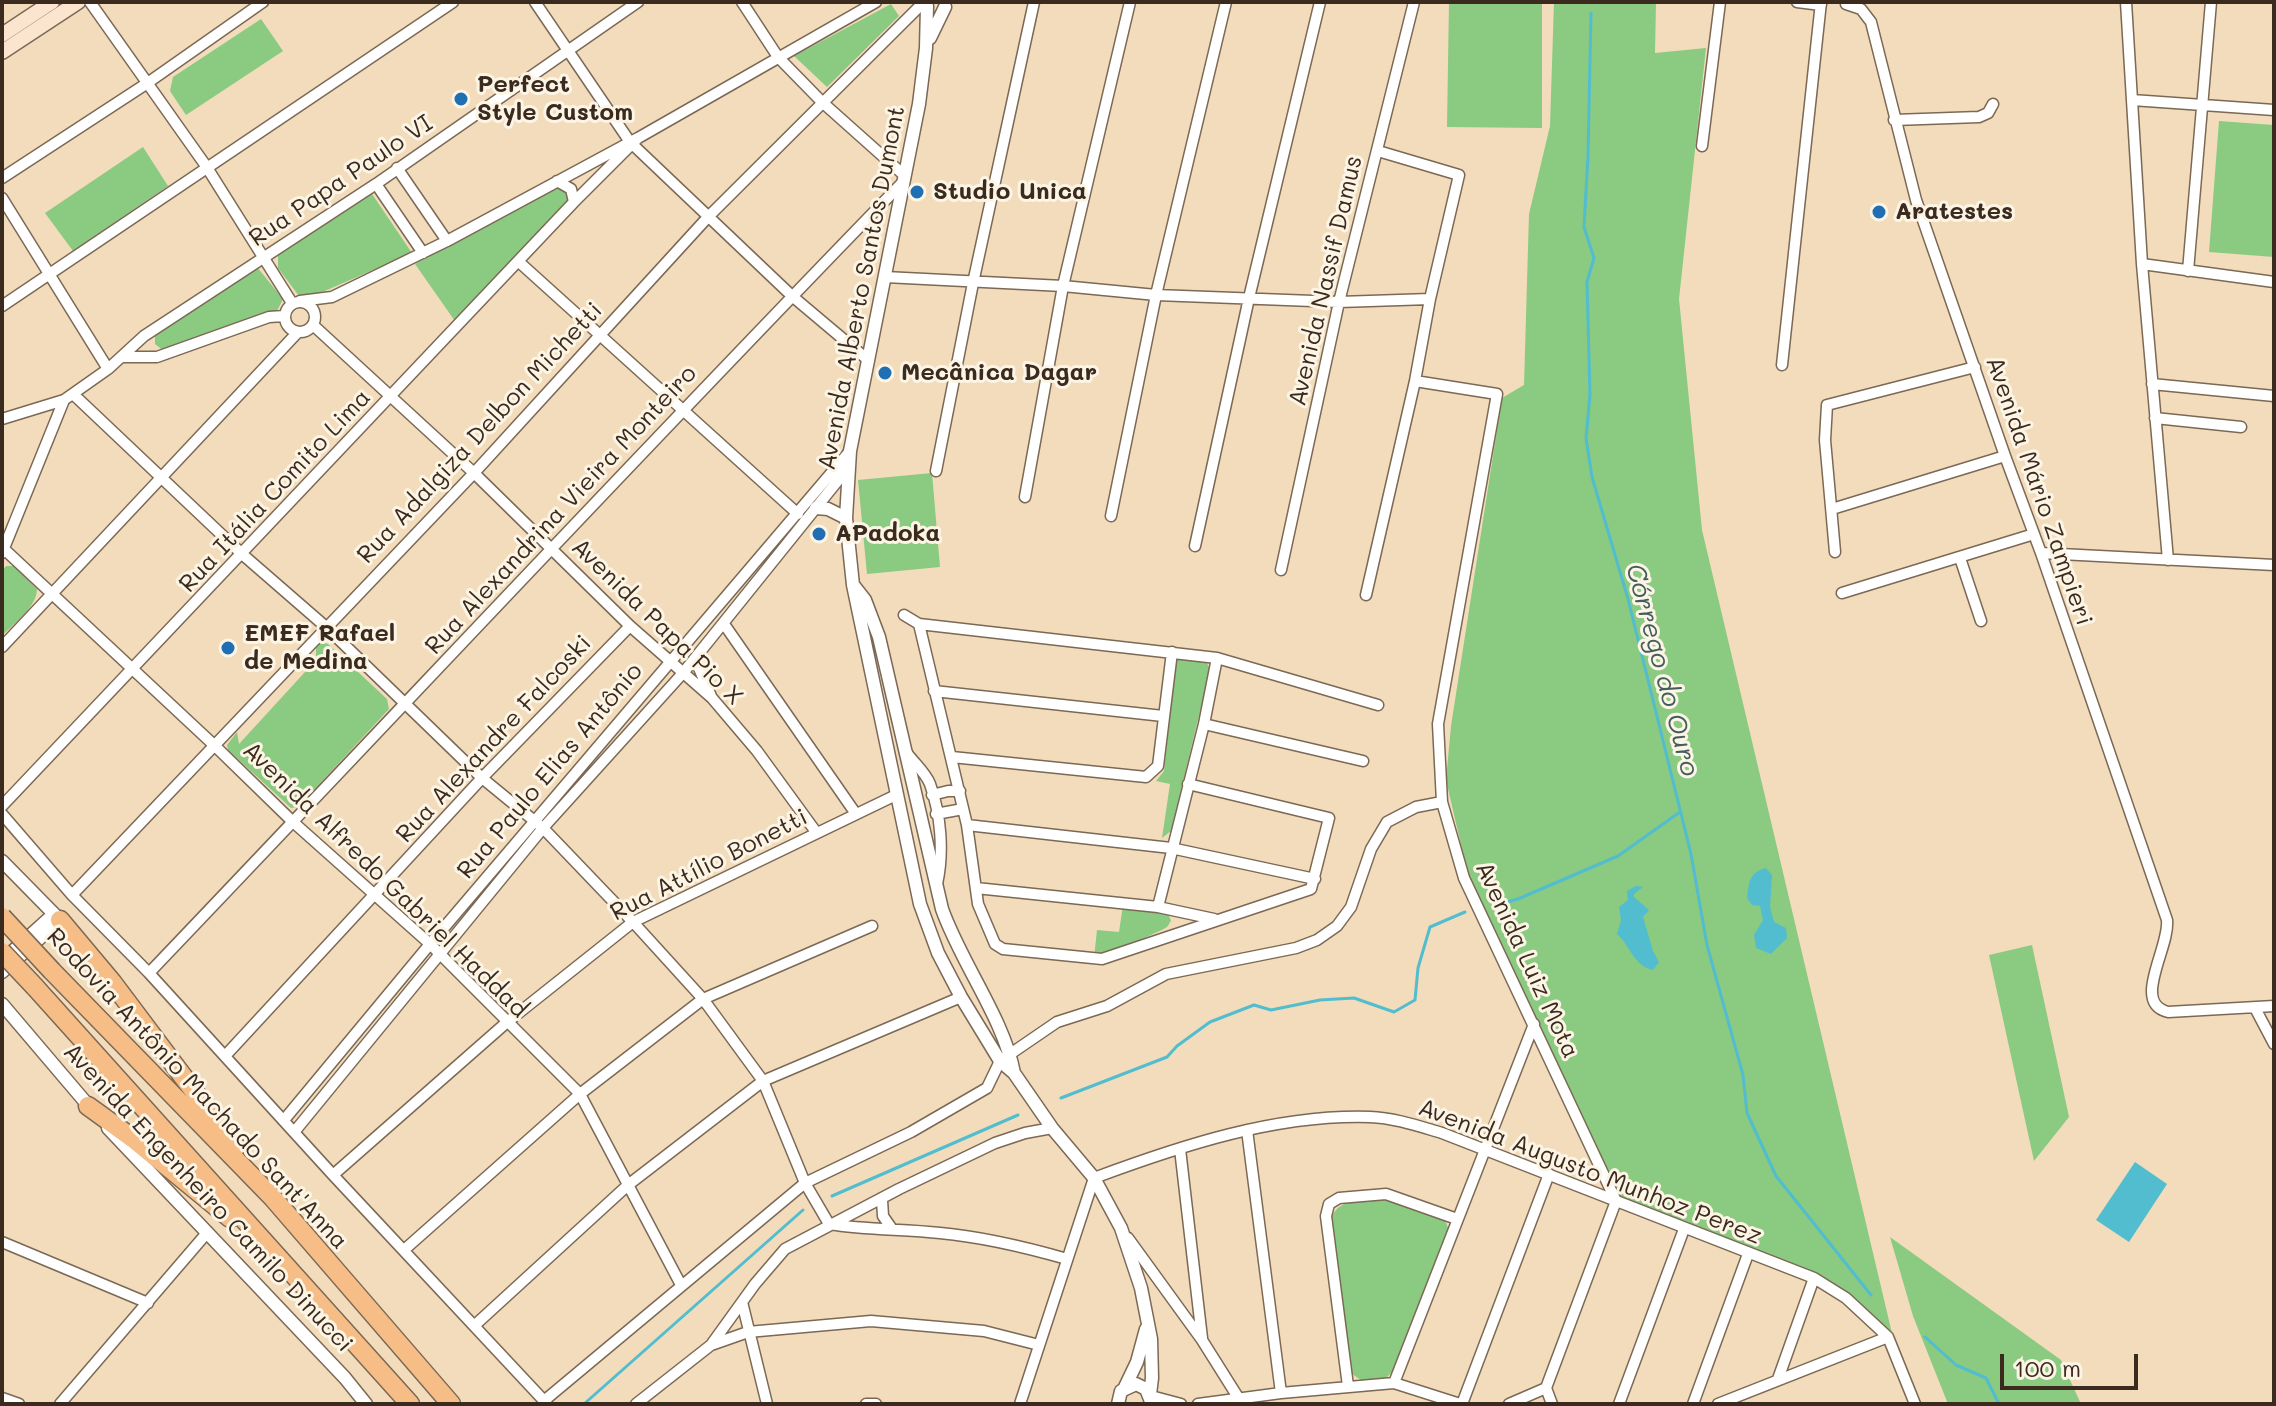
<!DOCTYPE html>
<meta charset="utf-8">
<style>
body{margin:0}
#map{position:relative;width:2276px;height:1406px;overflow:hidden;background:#f2dcbc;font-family:Mali,sans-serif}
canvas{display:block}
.frame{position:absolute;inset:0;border:4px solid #3b2a1e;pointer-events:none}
.scale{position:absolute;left:2000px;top:1354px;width:138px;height:36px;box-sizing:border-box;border:4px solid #3b2a1e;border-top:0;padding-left:10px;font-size:24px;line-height:28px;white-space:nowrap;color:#3b2a1e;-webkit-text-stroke:6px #fcf5e5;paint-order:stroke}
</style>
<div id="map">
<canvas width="2276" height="1406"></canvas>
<div class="frame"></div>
<div class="scale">100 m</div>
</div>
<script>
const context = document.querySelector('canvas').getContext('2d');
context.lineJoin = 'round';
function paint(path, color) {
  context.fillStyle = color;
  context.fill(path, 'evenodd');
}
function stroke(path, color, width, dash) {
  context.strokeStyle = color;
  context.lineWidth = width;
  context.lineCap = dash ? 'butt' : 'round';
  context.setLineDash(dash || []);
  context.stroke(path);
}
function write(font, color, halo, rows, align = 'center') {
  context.font = font + ' Mali,sans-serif';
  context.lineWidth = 6;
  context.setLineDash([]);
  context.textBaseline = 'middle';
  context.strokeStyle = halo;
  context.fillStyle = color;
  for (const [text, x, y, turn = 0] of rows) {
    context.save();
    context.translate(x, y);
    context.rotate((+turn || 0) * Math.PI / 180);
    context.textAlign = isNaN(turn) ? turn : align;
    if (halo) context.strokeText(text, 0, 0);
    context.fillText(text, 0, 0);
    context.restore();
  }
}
const green = new Path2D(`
 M 1449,2 L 1542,3 L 1542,128 L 1447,127 Z
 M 1554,2 L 1656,2 L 1655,53 L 1706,48 L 1679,299 L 1702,530 L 1895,1346 L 1882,1325 L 1816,1273 L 1748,1252 L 1617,1200 L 1538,1022 L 1468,875 L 1446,780 L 1451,726 L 1502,398 L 1524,385 L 1529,214 L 1550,126 Z
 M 891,4 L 899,16 L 827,87 L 794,56 Z
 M 261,19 L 283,51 L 186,115 L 170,91 L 173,77 Z
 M 2219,121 L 2274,125 L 2274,257 L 2209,252 Z
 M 143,147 L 168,186 L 73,251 L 45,213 Z
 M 556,188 L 565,191 L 569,202 L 457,324 L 415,264 Z
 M 372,194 L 412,253 L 311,297 L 299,296 L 278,268 L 278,255 Z
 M 257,267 L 283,299 L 277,311 L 165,352 L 155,344 L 155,334 Z
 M 932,473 L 940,567 L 867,574 L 858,480 Z
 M 6,566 L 14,566 L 37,589 C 37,607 14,623 2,636 L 2,571 Z
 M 321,642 L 328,644 L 387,699 L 389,709 L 298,807 L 291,808 L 228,750 L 227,745 L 237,732 L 239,744 L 316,660 L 316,648 Z
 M 1179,657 L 1206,660 L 1210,670 L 1171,831 L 1162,838 L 1170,784 L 1156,781 L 1164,771 L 1176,660 Z
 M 1123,905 L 1168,913 L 1171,921 C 1169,923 1169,925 1167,927 C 1164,930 1100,958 1094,958 L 1097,930 L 1119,932 Z
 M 2032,945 L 2069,1117 L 2034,1161 L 1989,955 Z
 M 1380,1199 L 1390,1199 L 1445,1220 L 1449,1230 L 1393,1371 L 1386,1378 L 1361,1380 L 1349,1372 L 1331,1220 C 1336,1198 1361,1202 1380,1199 Z
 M 1890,1237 L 2061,1360 L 2081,1404 L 1948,1404 L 1913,1316 Z`);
const water = new Path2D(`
 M 1766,868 L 1772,875 L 1770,907 L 1774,922 L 1786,928 L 1787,938 L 1771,954 L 1756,948 L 1754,935 L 1763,920 L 1760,906 L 1752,905 L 1747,898 C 1749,883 1749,872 1766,868 Z
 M 1636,886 L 1643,887 L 1634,894 L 1634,897 L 1649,910 L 1643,917 L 1653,951 L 1659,962 L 1653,970 C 1634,966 1631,947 1617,934 L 1621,920 L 1619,907 L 1628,900 L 1627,891 Z
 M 2135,1162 L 2167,1184 L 2129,1242 L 2096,1220 Z`);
const stream = new Path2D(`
 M 1591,13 L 1588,156 L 1584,227 L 1594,258 L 1587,282 L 1590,395 L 1586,438 L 1592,477 L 1628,599 L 1691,854 L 1707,945 L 1743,1075 L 1747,1113 L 1776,1176 L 1871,1295
 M 1499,904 L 1518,899 L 1618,856 L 1680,812
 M 1061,1098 L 1167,1057 L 1177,1046 L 1210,1022 L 1254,1005 L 1271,1010 L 1320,1000 L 1354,998 L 1394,1012 L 1415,1000 L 1418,968 L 1430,927 L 1465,912
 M 832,1196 L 1018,1115
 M 1925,1337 L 1956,1365 L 1986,1378 L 1999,1404
 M 584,1404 L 803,1210`);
const minor = new Path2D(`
 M 90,2 L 206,166 L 292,303
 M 535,2 L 630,142 L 792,296 L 868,360
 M 742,2 L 778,57 L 822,102 L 905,176
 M 1797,2 L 1821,5
 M 2126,2 L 2142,264 L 2168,560
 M 1846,4 L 1861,9 L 1871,22 L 1916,200 L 2005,456 L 2041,553 L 2167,920 C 2170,948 2131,1003 2168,1012 L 2274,1006
 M 2132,100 L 2274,110
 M 1894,120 L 1979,117 L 1988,113 L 1993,104
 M 1702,146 L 1720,2
 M 397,168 L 447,241
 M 2,178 L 146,84 L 263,2
 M 557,181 L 571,189 L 574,202
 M 376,184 L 423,253
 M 2,198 L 108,369
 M 519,262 L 798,514
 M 2142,264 L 2274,282
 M 2188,271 L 2211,2
 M 885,277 L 1063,286 L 1156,295 L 1339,302 L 1430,299
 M 300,301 L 332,297 L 447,241 L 638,138 L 876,2
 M285 317a15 15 0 1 1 30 0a15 15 0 1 1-30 0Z
 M 2,306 L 453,2
 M 313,325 L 474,473 L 630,626 L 712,698 L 757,751 L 816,832
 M 122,357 L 157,357 L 269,317 L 284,316
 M 1782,365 L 1821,2
 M 1415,381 L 1497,394 L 1438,724 L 1442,802 L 1464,878 L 1616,1201 L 1546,1388 L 1552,1404
 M 2152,384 L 2274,396
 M 73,394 L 242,554 L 326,627 L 482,778 L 543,828 L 633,922 L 703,999 L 763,1081 L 805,1183 L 829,1224 C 866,1230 903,1229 940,1233 C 984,1237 1025,1247 1067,1259
 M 2155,418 L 2241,427
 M 2,419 L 64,400 L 108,369 L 144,336 L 376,184 L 638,2
 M 936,471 L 973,283 L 1034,2
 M 1025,497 L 1063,286 L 1130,2
 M 1832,509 L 2005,456
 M 1111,516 L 1156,295 L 1226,2
 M 1195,546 L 1249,298 L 1320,2
 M 4,549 L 215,746 L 293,822 L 430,944 L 580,1094 L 681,1285
 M 1835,552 L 1825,440 L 1827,405 L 1975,367
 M 2,553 L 64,400
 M 2041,553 L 2274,565
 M 1960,558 L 1981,621
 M 1281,570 L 1339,302 L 1414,2
 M 1842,593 L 2034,534
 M 1366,595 L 1415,381 L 1430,299 L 1459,175 L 1378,151
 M 904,615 L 919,624 L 1217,658 L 1378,705
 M 724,624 L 856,814
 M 919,624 L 967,825 L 978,904 L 995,944 L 1003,949 L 1102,959 L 1311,889 L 1329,818 L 1188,784
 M 2,647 L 298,332
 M 695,659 L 711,696
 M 934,691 L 1163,716
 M 1204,724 L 1363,761
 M 907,753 C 914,763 926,773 930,784 C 941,815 944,852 937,884
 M 952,757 L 1146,777 L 1158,766 L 1172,652
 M 932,795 L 948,791 L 960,791
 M 2,806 L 574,202 L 638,138
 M 2,814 L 72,895 L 149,973 L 333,1175 L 547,1404
 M 936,814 L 963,809
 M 967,825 L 1171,848 L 1315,879
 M 976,888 L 1158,907 L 1214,919
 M 72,895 L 474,473 L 708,217 L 923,3
 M 1158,907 L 1204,724 L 1217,658
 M 149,973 C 401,709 649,443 903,182
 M 2255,1008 L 2274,1044
 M 225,1056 L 482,778 L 630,626
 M 284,1120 L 430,944 L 850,451
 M 1247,1130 L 1281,1393
 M 295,1131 L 543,828 L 683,673 L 848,468
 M 1180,1149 L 1202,1338
 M 333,1175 L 506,1023 L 633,922 L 896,795
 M 882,1200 L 883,1216 L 892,1229
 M 1128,1238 L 1202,1340 L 1241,1402
 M 2,1242 L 148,1303
 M 404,1250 L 580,1094 L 703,999 L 872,926
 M 742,1302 L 767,1404
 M 475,1325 L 628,1185 L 763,1081 L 961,997
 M 711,1345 L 748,1332 L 871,1321 L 984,1331 L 1039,1345
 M 1778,1379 L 1814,1278
 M 1394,1383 L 1534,1024
 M 1348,1386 L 1326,1216 L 1329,1204 L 1339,1198 L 1386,1194 L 1457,1219
 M 1151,1396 L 1181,1404
 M 2,1398 L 19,1404
 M 545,1400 L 805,1183 L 911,1132 L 987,1088 L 1000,1061 L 1057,1022 L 1107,1006 L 1166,974 L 1296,948 L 1317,940 L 1337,926 L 1351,907 L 1371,849 L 1387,822 L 1416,807 L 1442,802
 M 60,1404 L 206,1234
 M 636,1404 L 711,1345 L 755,1284 L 785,1249 L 899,1189 L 995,1143 L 1025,1133 L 1052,1128
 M 866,1404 L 876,1404
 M 1020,1404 L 1094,1178 C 1180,1146 1276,1114 1370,1117 C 1395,1118 1418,1126 1442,1133 L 1814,1278 L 1846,1298 L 1888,1337 L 1915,1404
 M 1198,1404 L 1281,1393 L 1394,1383 L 1460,1404
 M 1462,1404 L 1549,1174
 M 1509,1404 L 1546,1388
 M 1619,1404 L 1684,1229
 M 1693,1404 L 1748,1254
 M 1718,1404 L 1888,1337`);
const tertiary = new Path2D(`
 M 927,6 L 926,48 L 919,104 L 850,451 L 846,518 L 853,585 L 920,904 L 938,953 L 961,997 L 1000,1061 L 1014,1073 L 1052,1128 L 1094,1178 L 1121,1228 L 1141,1288 L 1151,1339 L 1152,1378 L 1150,1394
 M 930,38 L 945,7
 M 816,508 L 828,509 L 846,518
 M 854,586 L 865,600 L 879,637 L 942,909 C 961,963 1004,1019 1014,1073
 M 2,861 L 60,920 L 2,972
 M 3,960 L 54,914
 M 2,1004 L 93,1111
 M 108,1128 L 345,1378 L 366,1404
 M 1125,1387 L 1137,1362 L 1146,1329
 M 1118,1404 L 1121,1391 L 1136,1384 L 1146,1389 L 1152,1404`);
const secondary = new Path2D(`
 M 2,35 L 52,2
 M 2,52 L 78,2`);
const motorway = new Path2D(`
 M 60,920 L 112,982 L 236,1147
 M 52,971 L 273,1198 L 451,1404
 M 35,987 L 410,1404
 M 88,1106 L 135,1140 L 230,1218`);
const motorwayBridge = new Path2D(`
 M 2,917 L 52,971
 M 2,952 L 35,987`);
const markers = [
 [461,99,8,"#1f6fb2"],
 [917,192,8,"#1f6fb2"],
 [1879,212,8,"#1f6fb2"],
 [885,373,8,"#1f6fb2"],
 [819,534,8,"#1f6fb2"],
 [228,648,8,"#1f6fb2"]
];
const poiNames = [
 ["Perfect",477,85],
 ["Style Custom",477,113],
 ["Studio Unica",933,192],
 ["Aratestes",1895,212],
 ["Mecânica Dagar",901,373],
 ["APadoka",835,534],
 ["EMEF Rafael",244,634],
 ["de Medina",244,662]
];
const streetNames = [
 ["Rua Papa Paulo VI",341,181,-34],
 ["Avenida Nassif Damus",1326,281,-77],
 ["Avenida Alberto Santos Dumont",862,288,-79],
 ["Rua Adalgiza Delbon Michetti",480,433,-47],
 ["Rua Itália Comito Lima",275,491,-47],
 ["Avenida Mário Zampieri",2039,491,71],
 ["Rua Alexandrina Vieira Monteiro",561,510,-47],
 ["Avenida Papa Pio X",657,622,44],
 ["Rua Alexandre Falcoski",494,739,-47],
 ["Rua Paulo Elias Antônio",550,771,-50],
 ["Rua Attílio Bonetti",709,865,-27],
 ["Avenida Alfredo Gabriel Haddad",385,880,44],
 ["Avenida Luiz Mota",1527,960,65],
 ["Rodovia Antônio Machado Sant'Anna",197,1089,47],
 ["Avenida Augusto Munhoz Perez",1590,1172,21],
 ["Avenida Engenheiro Camilo Dinucci",208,1198,47]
];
const waterNames = [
 ["Córrego do Ouro",1662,670,75]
];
paint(green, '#8aca81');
paint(water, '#52bdce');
stroke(stream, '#52bdce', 3);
stroke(minor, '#7b6855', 13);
stroke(tertiary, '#7b6855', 15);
stroke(secondary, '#7b6855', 17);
stroke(motorway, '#7b6855', 21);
stroke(minor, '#fff', 10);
stroke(tertiary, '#fff', 12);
stroke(secondary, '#fbe5cf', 14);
stroke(motorway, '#f6be86', 18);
stroke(motorwayBridge, '#7b6855', 21, []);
stroke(motorwayBridge, '#f6be86', 18);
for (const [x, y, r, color] of markers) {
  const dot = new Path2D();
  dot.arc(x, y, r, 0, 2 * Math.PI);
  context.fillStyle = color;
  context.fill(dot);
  stroke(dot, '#fcf5e5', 3);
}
write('bold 24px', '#3b2a1e', '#fcf5e5', poiNames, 'left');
write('24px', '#3b2a1e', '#fcf5e5', streetNames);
write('italic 26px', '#435d5c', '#fcf5e5', waterNames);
</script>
